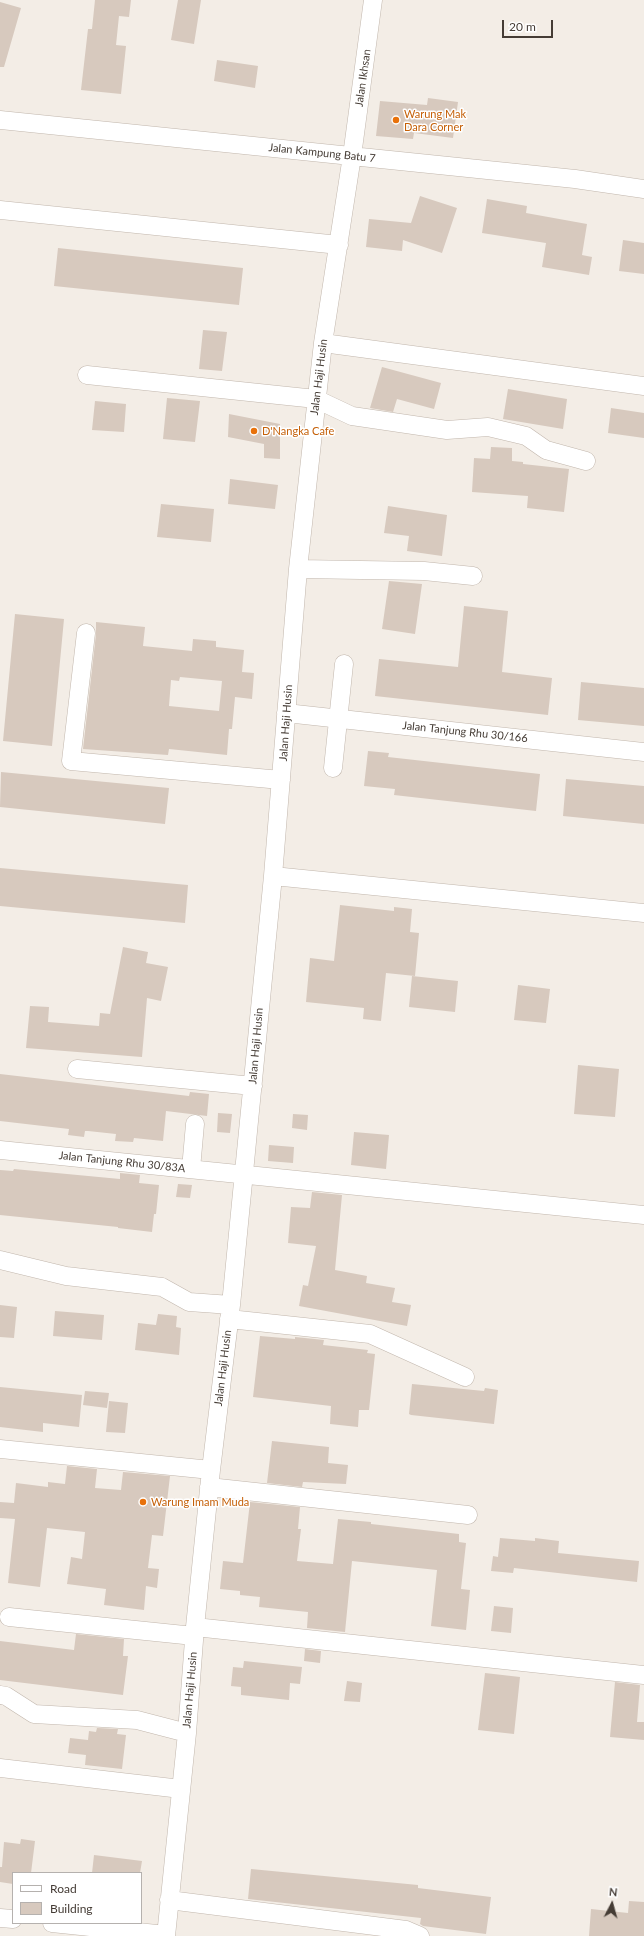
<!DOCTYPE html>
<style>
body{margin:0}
#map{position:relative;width:644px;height:1936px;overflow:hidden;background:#f3ede6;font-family:Lato,sans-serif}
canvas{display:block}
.legend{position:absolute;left:12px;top:1872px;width:130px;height:52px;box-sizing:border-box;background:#fff;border:1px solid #b5b1ae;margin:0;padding:5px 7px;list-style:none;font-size:12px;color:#453c35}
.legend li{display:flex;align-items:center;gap:8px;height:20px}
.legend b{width:20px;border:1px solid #b5b1ae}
.north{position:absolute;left:592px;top:1884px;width:40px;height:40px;-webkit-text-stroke:3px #fff;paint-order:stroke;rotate:6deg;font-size:11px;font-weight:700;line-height:16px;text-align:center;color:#453c35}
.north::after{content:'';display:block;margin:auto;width:14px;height:18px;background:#453c35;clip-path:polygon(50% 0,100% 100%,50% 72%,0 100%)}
.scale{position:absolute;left:502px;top:20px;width:51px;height:18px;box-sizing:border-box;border:2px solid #453c35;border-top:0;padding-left:5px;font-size:12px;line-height:14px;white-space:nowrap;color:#453c35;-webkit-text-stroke:3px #fff;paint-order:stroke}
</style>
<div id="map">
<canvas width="644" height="1936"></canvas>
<ul class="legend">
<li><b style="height:5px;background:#fff"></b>Road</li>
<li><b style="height:11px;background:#d7c9be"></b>Building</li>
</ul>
<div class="north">N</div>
<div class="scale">20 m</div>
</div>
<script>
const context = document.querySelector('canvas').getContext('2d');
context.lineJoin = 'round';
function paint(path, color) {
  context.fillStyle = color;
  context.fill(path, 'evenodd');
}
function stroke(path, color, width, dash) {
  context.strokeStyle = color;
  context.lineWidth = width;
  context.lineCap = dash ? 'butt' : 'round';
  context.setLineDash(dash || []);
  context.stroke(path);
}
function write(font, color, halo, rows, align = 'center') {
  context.font = font + ' Lato,sans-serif';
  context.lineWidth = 3;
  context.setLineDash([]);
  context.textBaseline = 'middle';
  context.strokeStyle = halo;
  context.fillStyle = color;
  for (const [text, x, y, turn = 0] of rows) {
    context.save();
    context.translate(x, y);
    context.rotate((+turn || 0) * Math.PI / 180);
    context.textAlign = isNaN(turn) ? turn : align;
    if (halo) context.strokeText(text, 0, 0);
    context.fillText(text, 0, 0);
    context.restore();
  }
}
const building = new Path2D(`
 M 95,0 L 131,0 L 129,17 L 119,16 L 116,45 L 126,46 L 121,94 L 81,90 L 88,29 L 92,29 Z
 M 178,0 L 201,0 L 194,44 L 171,40 Z
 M 0,2 L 21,8 L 4,67 L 0,67 Z
 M 217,60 L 258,66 L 255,88 L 214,81 Z
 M 428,98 L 458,102 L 453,138 L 414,133 L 413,139 L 376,136 L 380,101 L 427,105 Z
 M 420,196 L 457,208 L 442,253 L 403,240 L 402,251 L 366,247 L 369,219 L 411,223 Z
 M 487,199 L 527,206 L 526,213 L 587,224 L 582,255 L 592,257 L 589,275 L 542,267 L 546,243 L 482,233 Z
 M 623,240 L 644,243 L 644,274 L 619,271 Z
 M 58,248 L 243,268 L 239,305 L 54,286 Z
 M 203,330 L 227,332 L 222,371 L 199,369 Z
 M 382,367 L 441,383 L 434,409 L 397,399 L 393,412 L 370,408 Z
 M 508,389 L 567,399 L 563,429 L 503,419 Z
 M 167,398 L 200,401 L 195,442 L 163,439 Z
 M 95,401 L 126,404 L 124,432 L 92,430 Z
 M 611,408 L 644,413 L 644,438 L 608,433 Z
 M 229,414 L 280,424 L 280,459 L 264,458 L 264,444 L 228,437 Z
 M 491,447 L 512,448 L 512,461 L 523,462 L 523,464 L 569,469 L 564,512 L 527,508 L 528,496 L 472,492 L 474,458 L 490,459 Z
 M 230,479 L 278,485 L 275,509 L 228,504 Z
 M 161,504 L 214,509 L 211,542 L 157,537 Z
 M 388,506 L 447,515 L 442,556 L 407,551 L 409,536 L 384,533 Z
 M 389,581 L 422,584 L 415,634 L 382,629 Z
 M 464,606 L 508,611 L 502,672 L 552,678 L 548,715 L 375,696 L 379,659 L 458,667 Z
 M 15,614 L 64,619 L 52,746 L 3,741 Z
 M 96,622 L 145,627 L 143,646 L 192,651 L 193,639 L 216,641 L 216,647 L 244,650 L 242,672 L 254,673 L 252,699 L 235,697 L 232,729 L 229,729 L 227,755 L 169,749 L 168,755 L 83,749 L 96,634 ZM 180,677 L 222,681 L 219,711 L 169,706 L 171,680 L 179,681 Z
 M 581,682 L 644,688 L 644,726 L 578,720 Z
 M 368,751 L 389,753 L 388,757 L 540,774 L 536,811 L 394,795 L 395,789 L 364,786 Z
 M 1,772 L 169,788 L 165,824 L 0,807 Z
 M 566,779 L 644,786 L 644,824 L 563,816 Z
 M 0,868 L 188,885 L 185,923 L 0,906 Z
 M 340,905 L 394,911 L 394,907 L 412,909 L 410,932 L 419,933 L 415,976 L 386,973 L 381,1021 L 363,1019 L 364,1008 L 306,1002 L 310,958 L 334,961 Z
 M 123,947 L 148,952 L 146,963 L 168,967 L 161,1001 L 147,998 L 142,1057 L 26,1048 L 30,1006 L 49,1007 L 48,1022 L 99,1026 L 100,1013 L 110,1014 Z
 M 412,976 L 458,981 L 455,1012 L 409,1007 Z
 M 518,985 L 550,989 L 546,1023 L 514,1020 Z
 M 578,1065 L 619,1069 L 615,1117 L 574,1114 Z
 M 0,1074 L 189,1096 L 190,1092 L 209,1094 L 207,1116 L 166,1111 L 163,1141 L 134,1138 L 133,1142 L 115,1141 L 116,1134 L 88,1131 L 85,1131 L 84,1137 L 68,1135 L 69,1129 L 0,1121 Z
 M 218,1113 L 232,1114 L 230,1133 L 217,1132 Z
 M 293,1114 L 308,1115 L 307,1130 L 292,1128 Z
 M 354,1132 L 389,1135 L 386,1169 L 351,1165 Z
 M 269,1145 L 294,1147 L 293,1163 L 268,1161 Z
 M 14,1169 L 120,1179 L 120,1173 L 140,1175 L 139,1183 L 159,1185 L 156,1214 L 154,1214 L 152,1232 L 118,1228 L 118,1227 L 0,1215 L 0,1170 L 13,1171 Z
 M 178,1184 L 192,1185 L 190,1198 L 176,1197 Z
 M 312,1192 L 342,1195 L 335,1270 L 367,1276 L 366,1283 L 395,1288 L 392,1302 L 411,1305 L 407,1326 L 299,1306 L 303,1285 L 308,1286 L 316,1246 L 288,1243 L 291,1207 L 310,1208 Z
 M 0,1305 L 17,1307 L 14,1338 L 0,1337 Z
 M 55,1311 L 104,1315 L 102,1340 L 53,1336 Z
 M 158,1314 L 177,1316 L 176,1327 L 181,1328 L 179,1355 L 135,1350 L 138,1323 L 156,1325 Z
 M 260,1336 L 295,1339 L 295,1337 L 324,1340 L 323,1345 L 368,1350 L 367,1353 L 375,1354 L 369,1410 L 359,1410 L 358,1427 L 330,1424 L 331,1406 L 253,1397 Z
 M 412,1384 L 484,1391 L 485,1388 L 498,1390 L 494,1424 L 411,1415 L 409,1414 Z
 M 0,1387 L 82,1395 L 79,1427 L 43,1423 L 43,1432 L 0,1427 Z
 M 85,1391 L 109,1393 L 107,1408 L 83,1405 Z
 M 109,1401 L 128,1403 L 125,1433 L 106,1432 Z
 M 272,1441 L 329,1447 L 328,1463 L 348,1465 L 346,1484 L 303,1482 L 302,1487 L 267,1483 Z
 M 67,1466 L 97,1469 L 95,1488 L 121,1490 L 123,1472 L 170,1476 L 163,1536 L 152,1535 L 148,1568 L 159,1569 L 157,1588 L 146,1586 L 144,1610 L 104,1605 L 106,1589 L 67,1584 L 71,1557 L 82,1559 L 85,1532 L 47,1528 L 40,1587 L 8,1583 L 15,1519 L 0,1518 L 0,1502 L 14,1503 L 16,1483 L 48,1487 L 48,1482 L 65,1484 Z
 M 250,1502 L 300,1507 L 298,1529 L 301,1529 L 297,1561 L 333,1564 L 338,1519 L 371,1522 L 371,1524 L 459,1534 L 459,1542 L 466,1543 L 461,1589 L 470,1590 L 466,1630 L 431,1626 L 437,1570 L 352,1561 L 345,1632 L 307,1628 L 308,1612 L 259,1607 L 260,1597 L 240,1595 L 240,1591 L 220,1589 L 223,1561 L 243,1563 Z
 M 500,1538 L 535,1541 L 535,1538 L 559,1541 L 558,1553 L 639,1561 L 637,1582 L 514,1568 L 513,1573 L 491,1571 L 493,1556 L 498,1557 Z
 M 494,1606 L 513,1608 L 511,1633 L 491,1631 Z
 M 76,1634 L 124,1639 L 123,1656 L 128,1656 L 123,1695 L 0,1680 L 0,1641 L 74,1650 Z
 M 305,1649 L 321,1651 L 320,1663 L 304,1661 Z
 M 244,1661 L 302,1667 L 300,1684 L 290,1683 L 289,1700 L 241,1695 L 241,1687 L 231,1686 L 233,1667 L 243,1668 Z
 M 485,1673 L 520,1677 L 514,1734 L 478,1730 Z
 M 347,1681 L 362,1683 L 360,1702 L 344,1701 Z
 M 615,1682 L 640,1685 L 637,1722 L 644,1722 L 644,1740 L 610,1737 Z
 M 97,1728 L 118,1729 L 117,1734 L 126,1735 L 122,1769 L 85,1765 L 86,1755 L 68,1753 L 70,1738 L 88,1740 L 89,1731 L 96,1732 Z
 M 21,1839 L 35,1841 L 31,1873 L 13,1873 L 13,1884 L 0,1882 L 0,1867 L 2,1867 L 4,1842 L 20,1844 Z
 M 94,1855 L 142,1861 L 140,1873 L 92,1873 Z
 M 251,1869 L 418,1885 L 418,1888 L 491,1897 L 486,1934 L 423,1926 L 420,1924 L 421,1918 L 248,1899 Z
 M 629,1901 L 644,1902 L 644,1936 L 589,1936 L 591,1909 L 628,1913 Z`);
const minor = new Path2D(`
 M 0,120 L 575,179 L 644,189
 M 0,210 L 339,245
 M 323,343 L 644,386
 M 87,375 L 316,399 L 352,416 L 447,430 L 488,427 L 526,436 L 546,450 L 586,461
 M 298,569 L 424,571 L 473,576
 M 86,633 L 71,761 L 281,780
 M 286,713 L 644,752
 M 333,768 L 344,664
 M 273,876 L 644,913
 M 77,1069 L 253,1086
 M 0,1150 L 644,1215
 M 191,1169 L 195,1124
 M 0,1260 L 66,1276 L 162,1287 L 189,1302 L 231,1305
 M 229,1319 L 370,1334 L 465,1377
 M 0,1449 L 211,1470
 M 209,1487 L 468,1515
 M 9,1617 L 194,1636
 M 195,1627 L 644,1675
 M 0,1695 L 6,1696 L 34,1714 L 137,1720 L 187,1733
 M 0,1768 L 181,1789
 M 169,1900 L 406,1930 L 420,1936
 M 0,1918 L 13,1919
 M 52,1923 L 166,1935
 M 166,1936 L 187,1733 L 195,1627 L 211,1470 L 231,1305 L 273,876 L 298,569 L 323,343 L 352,156 L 373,0`);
const markers = [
 [396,120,4,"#e8710a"],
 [254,431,4,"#e8710a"],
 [143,1502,4,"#e8710a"]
];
const streetNames = [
 ["Jalan Ikhsan",363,78,-82],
 ["Jalan Kampung Batu 7",322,153,6],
 ["Jalan Haji Husin",319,377,-83],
 ["Jalan Haji Husin",286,723,-86],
 ["Jalan Tanjung Rhu 30/166",465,732,6],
 ["Jalan Haji Husin",256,1046,-85],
 ["Jalan Tanjung Rhu 30/83A",122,1162,6],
 ["Jalan Haji Husin",223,1368,-83],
 ["Jalan Haji Husin",190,1690,-85]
];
const foodNames = [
 ["Warung Mak",404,114],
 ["Dara Corner",404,127],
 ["D'Nangka Cafe",262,431],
 ["Warung Imam Muda",151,1502]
];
paint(building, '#d7c9be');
stroke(minor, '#c1b6ac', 19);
stroke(minor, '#fff', 18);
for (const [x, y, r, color] of markers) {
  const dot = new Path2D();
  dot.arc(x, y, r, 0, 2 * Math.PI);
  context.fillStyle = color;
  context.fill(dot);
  stroke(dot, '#fff', 1.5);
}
write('11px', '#453c35', '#fff', streetNames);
write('11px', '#c56008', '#fff', foodNames, 'left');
</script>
